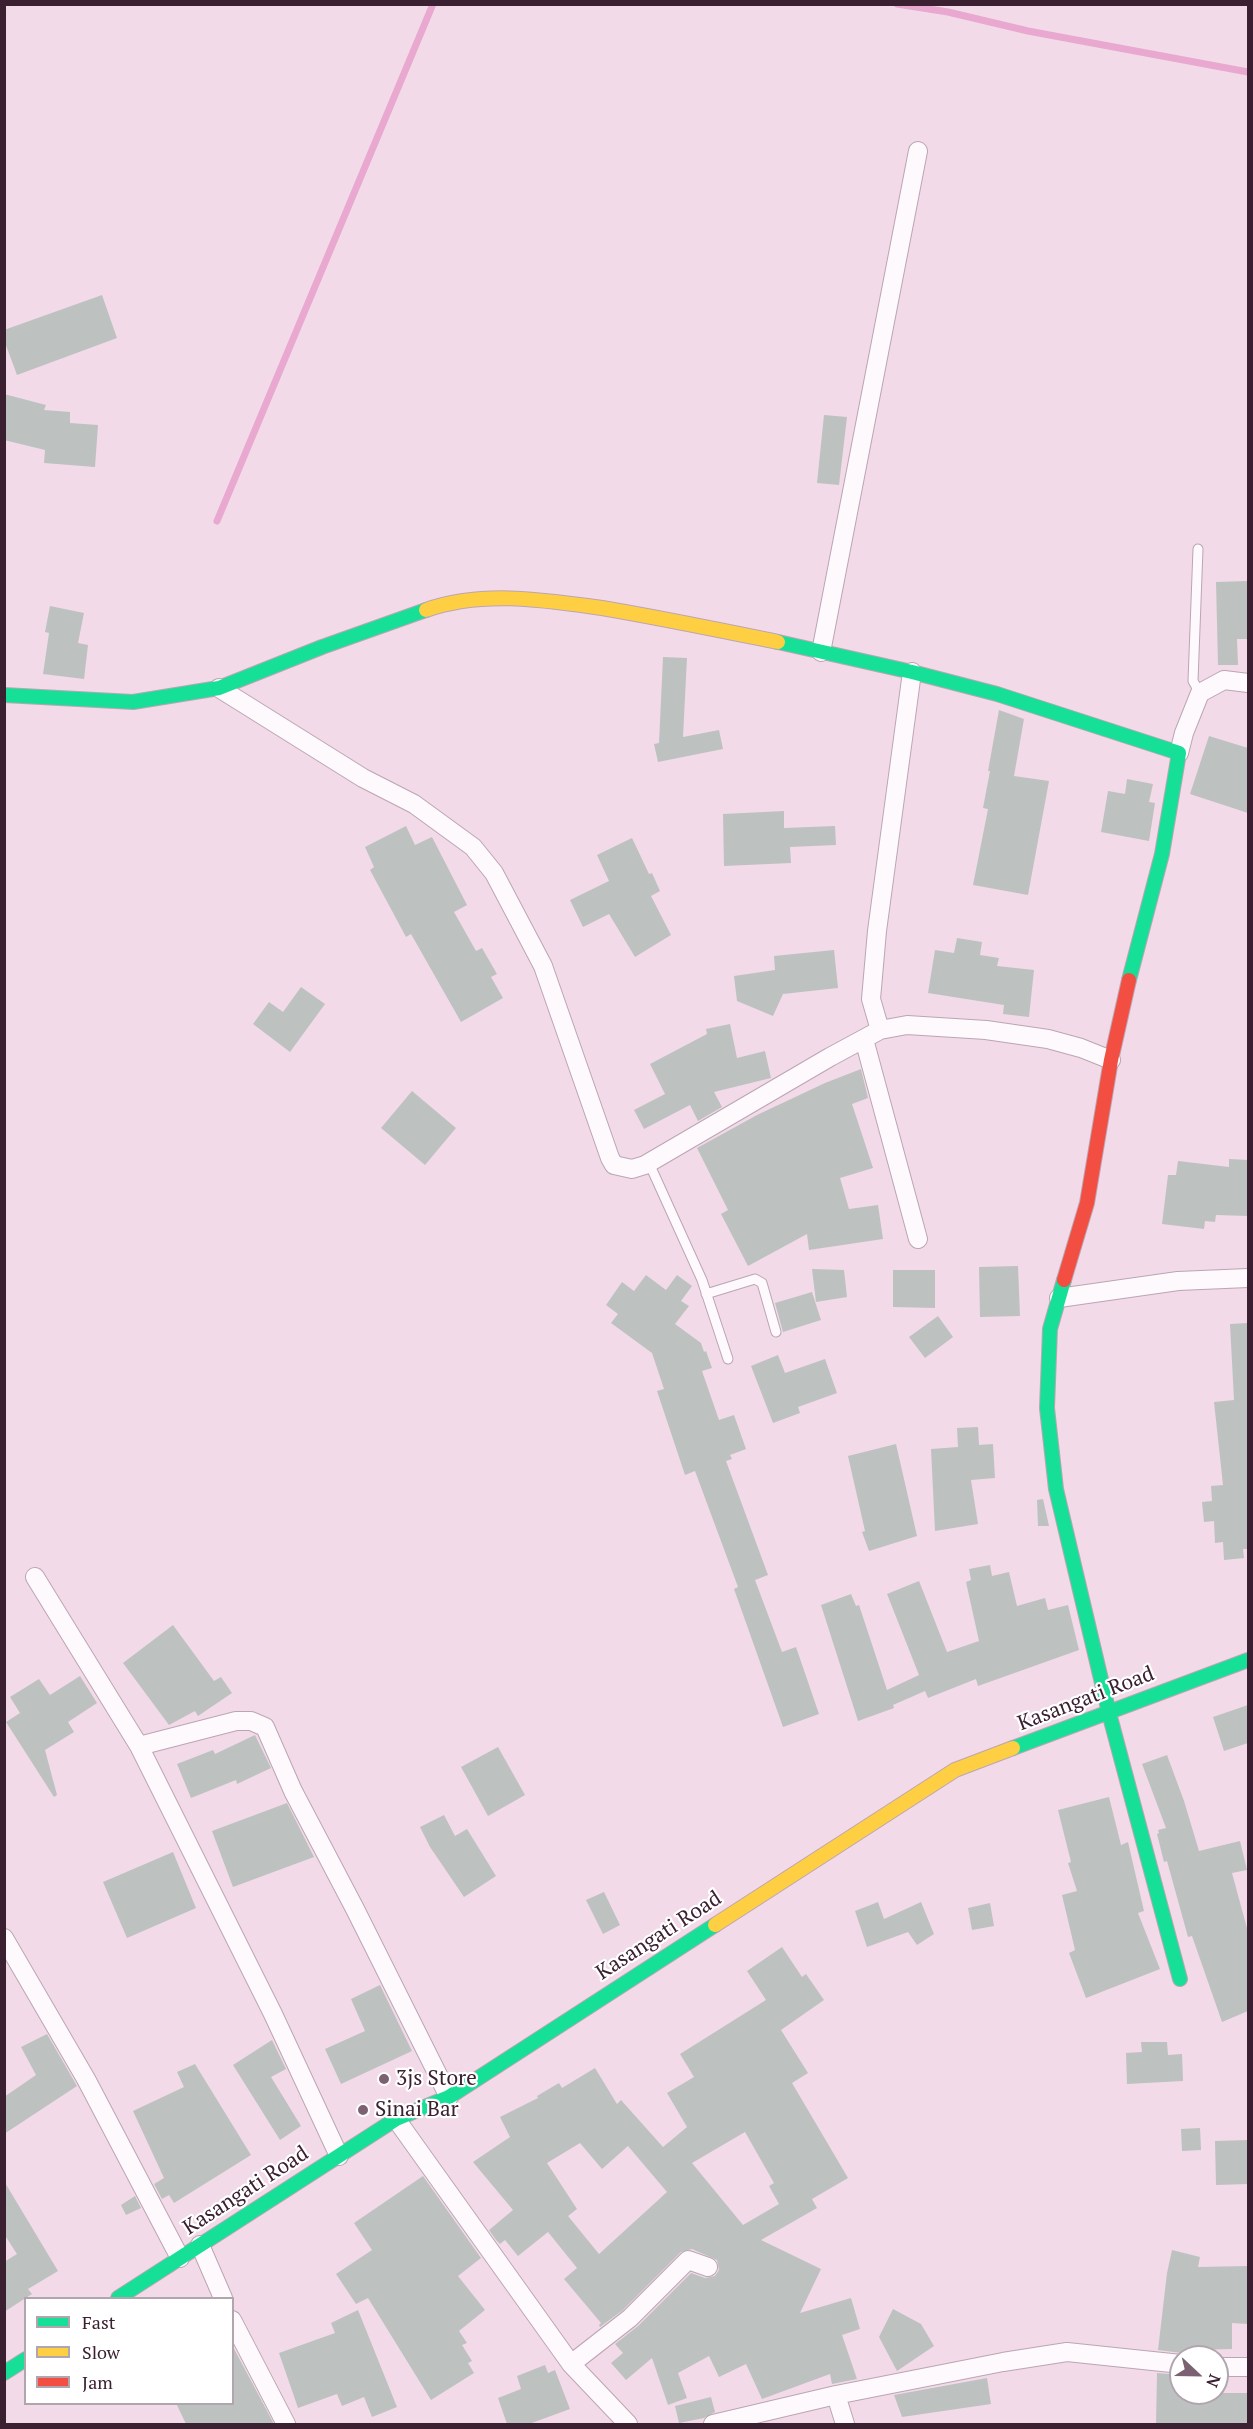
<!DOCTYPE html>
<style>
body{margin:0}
#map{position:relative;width:1253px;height:2429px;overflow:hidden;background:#f2dae8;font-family:"PT Serif",serif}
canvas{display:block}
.frame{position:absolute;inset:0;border:6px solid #3b2031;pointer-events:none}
.legend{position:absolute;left:24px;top:2297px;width:210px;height:108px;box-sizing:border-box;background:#fff;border:2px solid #b1a6ad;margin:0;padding:8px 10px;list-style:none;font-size:18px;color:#3b2031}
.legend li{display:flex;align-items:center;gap:12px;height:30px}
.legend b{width:30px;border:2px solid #b1a6ad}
.north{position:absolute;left:1169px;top:2345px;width:60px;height:60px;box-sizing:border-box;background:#fff;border:2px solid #b1a6ad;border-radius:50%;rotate:112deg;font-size:16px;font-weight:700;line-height:24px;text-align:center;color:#3b2031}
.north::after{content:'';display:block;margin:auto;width:21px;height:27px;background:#7b6171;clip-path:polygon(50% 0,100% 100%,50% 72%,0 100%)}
</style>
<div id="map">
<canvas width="1253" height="2429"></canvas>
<div class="frame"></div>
<ul class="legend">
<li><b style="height:8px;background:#16e098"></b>Fast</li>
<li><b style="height:8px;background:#ffcf43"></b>Slow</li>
<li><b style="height:8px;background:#f24e42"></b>Jam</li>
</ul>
<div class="north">N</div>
</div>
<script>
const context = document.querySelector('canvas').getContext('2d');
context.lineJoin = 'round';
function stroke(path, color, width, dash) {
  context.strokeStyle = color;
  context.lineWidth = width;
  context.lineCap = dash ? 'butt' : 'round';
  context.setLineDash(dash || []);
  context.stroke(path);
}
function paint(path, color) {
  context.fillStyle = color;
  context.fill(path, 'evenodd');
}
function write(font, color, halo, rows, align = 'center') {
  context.font = font + ' "PT Serif",serif';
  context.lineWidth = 4.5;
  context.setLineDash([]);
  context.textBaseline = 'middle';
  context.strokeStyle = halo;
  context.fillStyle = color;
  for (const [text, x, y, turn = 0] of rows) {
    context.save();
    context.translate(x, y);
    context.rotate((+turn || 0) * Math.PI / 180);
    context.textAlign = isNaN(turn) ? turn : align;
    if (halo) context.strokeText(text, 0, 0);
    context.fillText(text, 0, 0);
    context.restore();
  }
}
const stream = new Path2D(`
 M 897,4 L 948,12 L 1028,31 L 1248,72
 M 217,521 L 433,4`);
const building = new Path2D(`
 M 102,295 L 117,338 L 17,375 L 4,340 L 4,330 Z
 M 4,394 L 46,405 L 44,410 L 70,412 L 70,423 L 98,425 L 95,467 L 44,463 L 45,450 L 4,440 Z
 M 824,415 L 847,417 L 839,485 L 817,483 Z
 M 1248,581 L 1248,639 L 1237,639 L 1238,665 L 1218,665 L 1216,582 Z
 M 50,606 L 84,613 L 78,643 L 88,645 L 84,679 L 43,674 L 49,633 L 45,632 Z
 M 663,657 L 687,658 L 683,737 L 719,730 L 723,749 L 658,762 L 654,744 L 659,743 Z
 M 999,710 L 1024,719 L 1014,776 L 1049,781 L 1028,895 L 973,885 L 988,809 L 983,808 L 990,771 L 988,771 Z
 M 1209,736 L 1248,748 L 1248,813 L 1190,794 Z
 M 1127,779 L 1153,784 L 1149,802 L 1155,803 L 1149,841 L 1101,832 L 1108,791 L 1125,794 Z
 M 784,811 L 784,828 L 835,826 L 836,845 L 790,847 L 791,863 L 724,866 L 723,814 Z
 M 406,826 L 415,845 L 432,837 L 467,905 L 454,912 L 476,951 L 482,948 L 497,974 L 491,977 L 503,998 L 461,1022 L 411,934 L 406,937 L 370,870 L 374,867 L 365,847 Z
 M 632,838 L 649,874 L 652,873 L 660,891 L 651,896 L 671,935 L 635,957 L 609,914 L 583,927 L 570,900 L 609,881 L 597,855 Z
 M 957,938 L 982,942 L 980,955 L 999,958 L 997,966 L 1034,970 L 1029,1017 L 1003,1014 L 1004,1005 L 928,993 L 935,950 L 954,953 Z
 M 834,950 L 838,988 L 783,994 L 773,1016 L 737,1001 L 734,976 L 775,970 L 774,956 Z
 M 301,987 L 325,1004 L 290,1052 L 253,1024 L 269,1002 L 283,1012 Z
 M 730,1024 L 737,1058 L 765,1051 L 771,1078 L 714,1092 L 722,1107 L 698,1121 L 690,1105 L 644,1129 L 634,1110 L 665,1094 L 650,1064 L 707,1034 L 706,1029 Z
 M 861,1069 L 868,1098 L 852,1104 L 873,1168 L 840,1178 L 849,1209 L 878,1205 L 883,1239 L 809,1250 L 807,1234 L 748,1266 L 721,1214 L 728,1210 L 697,1148 L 757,1115 L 825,1083 Z
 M 412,1091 L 456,1128 L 425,1165 L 381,1128 Z
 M 1229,1159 L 1248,1160 L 1248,1216 L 1216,1215 L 1215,1222 L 1205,1221 L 1204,1229 L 1162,1224 L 1168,1175 L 1176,1175 L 1178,1161 L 1229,1167 Z
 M 1018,1266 L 1020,1316 L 980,1317 L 979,1267 Z
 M 812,1269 L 844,1270 L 847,1297 L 816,1302 Z
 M 893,1270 L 935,1270 L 935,1308 L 893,1307 Z
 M 646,1275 L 666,1290 L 677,1275 L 692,1286 L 681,1301 L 689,1306 L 675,1324 L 701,1343 L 704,1352 L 706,1351 L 712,1368 L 702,1371 L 719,1420 L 734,1415 L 746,1449 L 730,1455 L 732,1459 L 726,1461 L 768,1575 L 755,1580 L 782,1652 L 796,1647 L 819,1714 L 783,1727 L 734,1589 L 738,1587 L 695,1471 L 685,1475 L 657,1391 L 664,1389 L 652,1353 L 611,1323 L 618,1314 L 606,1305 L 622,1282 L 634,1291 Z
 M 812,1292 L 821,1320 L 783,1332 L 775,1303 Z
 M 938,1316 L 953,1337 L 925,1358 L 909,1337 Z
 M 1248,1323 L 1248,1477 L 1247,1477 L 1248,1549 L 1243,1549 L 1244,1558 L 1224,1560 L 1223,1542 L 1215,1543 L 1214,1521 L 1204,1522 L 1202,1502 L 1212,1501 L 1211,1486 L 1223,1485 L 1214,1402 L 1234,1400 L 1230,1324 Z
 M 778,1355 L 785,1373 L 825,1359 L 837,1393 L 798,1407 L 800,1413 L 773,1423 L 751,1366 Z
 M 978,1427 L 979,1445 L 993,1444 L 995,1478 L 971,1480 L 978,1524 L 935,1531 L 931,1449 L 958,1447 L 957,1428 Z
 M 896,1444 L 917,1536 L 869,1551 L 862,1532 L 865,1531 L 848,1456 Z
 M 1043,1499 L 1049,1526 L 1038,1526 L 1037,1500 Z
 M 990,1565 L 992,1576 L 1009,1572 L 1017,1606 L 1045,1598 L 1048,1610 L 1068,1605 L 1079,1650 L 978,1686 L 976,1679 L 928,1698 L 925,1691 L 893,1705 L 894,1708 L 858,1721 L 821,1605 L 851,1594 L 856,1606 L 859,1605 L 887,1690 L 919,1675 L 887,1594 L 919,1581 L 947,1652 L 979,1641 L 966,1582 L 971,1580 L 969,1569 Z
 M 173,1625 L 214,1681 L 221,1677 L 232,1693 L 198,1716 L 195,1711 L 169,1725 L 123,1663 Z
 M 80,1676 L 97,1703 L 68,1722 L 74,1732 L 45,1750 L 57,1795 L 54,1797 L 6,1722 L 20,1713 L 10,1697 L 39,1679 L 50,1695 Z
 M 1248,1705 L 1248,1743 L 1224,1751 L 1213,1717 Z
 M 255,1735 L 271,1768 L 237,1784 L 236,1780 L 191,1798 L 177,1764 L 213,1750 L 215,1754 Z
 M 498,1747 L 525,1795 L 488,1816 L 461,1767 Z
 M 1167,1755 L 1184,1801 L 1199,1851 L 1240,1841 L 1247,1870 L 1232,1873 L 1248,1932 L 1248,2011 L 1222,2022 L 1192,1936 L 1188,1937 L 1167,1861 L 1164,1862 L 1157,1834 L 1159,1833 L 1158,1830 L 1166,1828 L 1142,1764 Z
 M 1109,1797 L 1121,1845 L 1128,1842 L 1144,1911 L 1138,1913 L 1160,1969 L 1086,1998 L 1069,1953 L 1075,1950 L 1062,1895 L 1077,1891 L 1068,1863 L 1071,1862 L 1058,1810 Z
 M 287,1803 L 314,1857 L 233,1887 L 212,1831 Z
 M 444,1815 L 455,1836 L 467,1829 L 496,1876 L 464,1897 L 430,1847 L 420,1827 Z
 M 173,1852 L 196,1908 L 127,1938 L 103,1882 Z
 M 604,1892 L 620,1925 L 603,1934 L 586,1900 Z
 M 878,1902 L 884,1919 L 921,1902 L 934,1934 L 917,1945 L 908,1932 L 867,1947 L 855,1911 Z
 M 990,1903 L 994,1926 L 972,1930 L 968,1908 Z
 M 782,1947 L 802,1977 L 806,1974 L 824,2000 L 781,2030 L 808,2073 L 792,2083 L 848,2178 L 812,2199 L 817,2208 L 761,2240 L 821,2269 L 800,2313 L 851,2298 L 860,2329 L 842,2335 L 857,2379 L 832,2384 L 830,2374 L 762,2399 L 746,2364 L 719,2377 L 709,2356 L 678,2373 L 687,2398 L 668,2405 L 652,2358 L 626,2380 L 611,2363 L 623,2353 L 615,2344 L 638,2326 L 691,2273 L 705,2278 L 715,2276 L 719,2270 L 717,2260 L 692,2249 L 681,2252 L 623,2310 L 600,2327 L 599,2325 L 601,2323 L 564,2279 L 577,2268 L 548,2232 L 518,2256 L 505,2240 L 500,2244 L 496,2240 L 489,2230 L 513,2210 L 473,2162 L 510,2137 L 500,2117 L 538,2098 L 537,2096 L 559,2083 L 562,2088 L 595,2068 L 617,2104 L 621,2100 L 663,2147 L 687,2127 L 667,2093 L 694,2077 L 680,2054 L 766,2000 L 747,1971 ZM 745,2132 L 774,2183 L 769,2186 L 779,2204 L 743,2225 L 692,2163 ZM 580,2143 L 602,2169 L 628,2146 L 667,2192 L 599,2254 L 568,2216 L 577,2209 L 547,2163 Z
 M 380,1985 L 412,2051 L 341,2084 L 325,2049 L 365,2031 L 351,1999 Z
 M 47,2034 L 77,2086 L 4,2134 L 4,2097 L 36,2075 L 21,2047 Z
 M 272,2040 L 286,2069 L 271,2077 L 301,2126 L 280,2140 L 233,2065 Z
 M 1141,2042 L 1167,2042 L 1168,2055 L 1182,2054 L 1183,2081 L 1127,2084 L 1126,2053 L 1142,2052 Z
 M 195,2064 L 251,2155 L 174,2203 L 169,2195 L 162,2199 L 154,2184 L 164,2178 L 133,2111 L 184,2087 L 177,2072 Z
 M 1200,2128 L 1201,2150 L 1182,2151 L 1181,2129 Z
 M 1248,2140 L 1248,2184 L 1216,2185 L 1215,2141 Z
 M 423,2176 L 481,2258 L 458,2276 L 485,2310 L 459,2331 L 467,2343 L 462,2345 L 472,2361 L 468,2363 L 474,2373 L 431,2400 L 368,2298 L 356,2304 L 336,2274 L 372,2250 L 354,2223 Z
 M 4,2181 L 58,2271 L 28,2289 L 32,2294 L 4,2312 L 4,2262 L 17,2254 L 4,2234 Z
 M 135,2196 L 141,2208 L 126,2215 L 121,2205 Z
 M 1172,2250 L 1200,2257 L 1198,2267 L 1248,2266 L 1248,2324 L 1232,2323 L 1232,2349 L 1190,2350 L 1189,2356 L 1182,2353 L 1158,2350 L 1167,2273 Z
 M 893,2309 L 921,2324 L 934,2346 L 897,2371 L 879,2337 Z
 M 358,2310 L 397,2407 L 372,2417 L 364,2397 L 342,2406 L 337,2394 L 298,2408 L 279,2353 L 335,2333 L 331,2323 Z
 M 232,2345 L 274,2424 L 186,2424 L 176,2403 L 232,2403 Z
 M 545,2365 L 548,2373 L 555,2370 L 570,2409 L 529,2424 L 507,2424 L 498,2398 L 521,2389 L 517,2376 Z
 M 1157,2373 L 1180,2375 L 1180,2393 L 1248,2393 L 1248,2424 L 1156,2424 Z
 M 987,2378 L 991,2404 L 902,2417 L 894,2395 Z
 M 711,2397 L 715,2412 L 704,2418 L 679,2423 L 675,2406 Z`);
const lane = new Path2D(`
 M 1198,549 L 1193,681 L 1200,693
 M 649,1163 L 702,1280 L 728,1359
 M 706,1294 L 755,1279 L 762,1283 L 776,1332`);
const street = new Path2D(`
 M 821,652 L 918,151
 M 219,688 L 363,778 L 414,804 L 473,847 L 494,873 L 543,966 L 610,1158 L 614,1165 L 632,1169 L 645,1165 L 830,1057 L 880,1030 L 907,1025 L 986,1030 L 1048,1039 L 1081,1048 L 1111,1060
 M 1179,753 L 1184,733 L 1200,693 L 1224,680 L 1248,683
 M 880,1030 L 871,999 L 877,931 L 912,672
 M 864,1039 L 918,1239
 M 1059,1298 L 1178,1281 L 1248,1278
 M 35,1577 L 139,1746 L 273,2014 L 339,2156
 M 139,1746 L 236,1721 L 251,1721 L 265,1727 L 293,1791 L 355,1909 L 449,2097
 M 4,1938 L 86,2079 L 180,2258
 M 396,2119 L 571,2364 L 628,2424
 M 200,2245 L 223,2298
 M 232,2320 L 286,2424
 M 571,2364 L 630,2318 L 688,2260 L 708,2267
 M 1217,2367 L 1248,2367
 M 836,2395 L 845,2424
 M 713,2424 L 836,2395 L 1003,2362 L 1067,2352 L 1181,2364`);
const fast = new Path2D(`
 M 778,642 L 912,672 L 997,694 L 1179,753 L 1162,854 L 1129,980
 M 4,695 L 133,702 L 219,688 L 322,647 L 426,610
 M 1064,1280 L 1050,1329 L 1047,1408 L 1056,1489 L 1109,1713 L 1180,1979
 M 1013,1748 L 1248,1660
 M 118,2298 L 396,2119 L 449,2097 L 715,1925
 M 4,2373 L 26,2359`);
const slow = new Path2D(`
 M 426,610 C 483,590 544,600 602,608 C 661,618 719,630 778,642
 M 715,1925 L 955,1770 L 1013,1748`);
const jam = new Path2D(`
 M 1064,1280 L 1087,1203 L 1111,1060 L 1129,980`);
const markers = [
 [384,2079,6,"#7b6171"],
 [363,2110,6,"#7b6171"]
];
const streetNames = [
 ["Kasangati Road",1086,1699,-21],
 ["Kasangati Road",659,1936,-33],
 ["Kasangati Road",246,2191,-33]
];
const poiNames = [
 ["3js Store",396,2079],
 ["Sinai Bar",375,2110]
];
stroke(stream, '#e8a8d0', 7);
paint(building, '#bdc2c0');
stroke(lane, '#bca5b3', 11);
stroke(street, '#bca5b3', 20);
stroke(fast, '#bca5b3', 16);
stroke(slow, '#bca5b3', 16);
stroke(jam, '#bca5b3', 16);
stroke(lane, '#fdf9fc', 9);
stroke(street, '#fdf9fc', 18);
stroke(fast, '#16e098', 14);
stroke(slow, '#ffcf43', 14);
stroke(jam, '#f24e42', 14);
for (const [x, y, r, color] of markers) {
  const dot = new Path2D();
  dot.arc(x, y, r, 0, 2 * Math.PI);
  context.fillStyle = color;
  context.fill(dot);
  stroke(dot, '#fff', 2);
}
write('21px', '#3b2031', '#fff', streetNames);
write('21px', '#3b2031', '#fff', poiNames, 'left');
</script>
